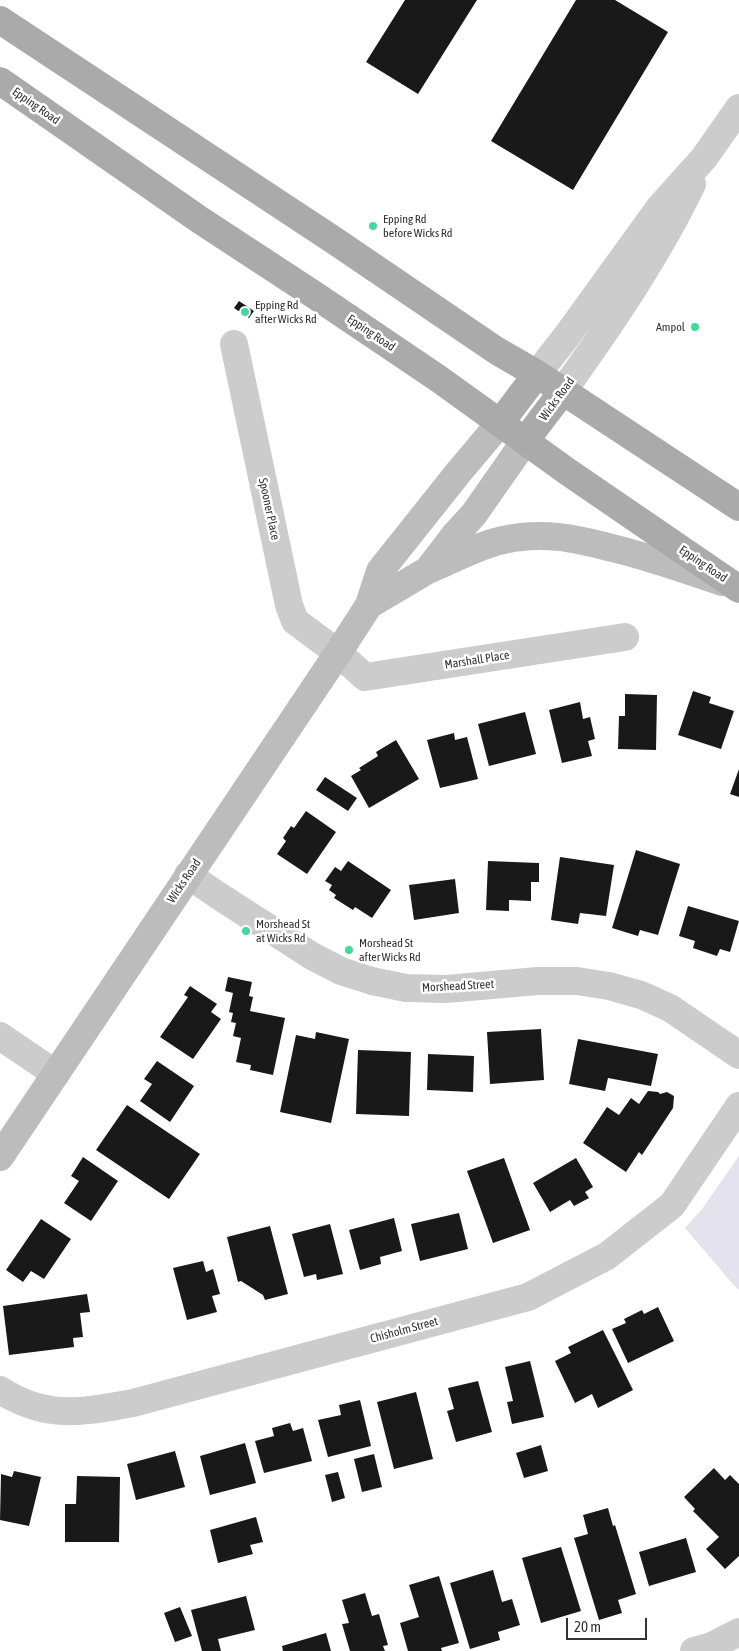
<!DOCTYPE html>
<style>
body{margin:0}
#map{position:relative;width:739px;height:1651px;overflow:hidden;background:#fff;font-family:"Asap Condensed",sans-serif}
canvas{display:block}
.scale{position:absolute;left:566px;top:1618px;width:81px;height:22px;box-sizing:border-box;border:2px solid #323232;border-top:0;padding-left:6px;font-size:15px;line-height:18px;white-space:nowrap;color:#323232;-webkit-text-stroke:4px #fff;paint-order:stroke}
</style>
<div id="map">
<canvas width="739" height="1651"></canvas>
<div class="scale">20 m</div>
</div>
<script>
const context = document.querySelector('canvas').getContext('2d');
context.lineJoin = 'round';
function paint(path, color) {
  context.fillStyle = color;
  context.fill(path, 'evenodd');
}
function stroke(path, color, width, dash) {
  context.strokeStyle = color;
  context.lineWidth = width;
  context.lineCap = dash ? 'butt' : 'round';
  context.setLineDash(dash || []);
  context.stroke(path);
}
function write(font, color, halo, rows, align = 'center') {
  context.font = font + ' "Asap Condensed",sans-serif';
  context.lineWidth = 5;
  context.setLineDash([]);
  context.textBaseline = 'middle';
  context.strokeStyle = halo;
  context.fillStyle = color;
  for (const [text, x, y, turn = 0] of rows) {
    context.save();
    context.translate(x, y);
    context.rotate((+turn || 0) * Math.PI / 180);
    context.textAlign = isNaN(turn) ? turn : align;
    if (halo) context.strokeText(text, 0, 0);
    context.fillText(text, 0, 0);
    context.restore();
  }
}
const green = new Path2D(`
 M 739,1156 L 739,1289 L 738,1290 L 685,1228 L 702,1209 Z`);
const building = new Path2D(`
 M 405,0 L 477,0 L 418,94 L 366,62 Z
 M 576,0 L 615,0 L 668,32 L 573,190 L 491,141 Z
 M 239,301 L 254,311 L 249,318 L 234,308 Z
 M 693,691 L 711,697 L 709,703 L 734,711 L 721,749 L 678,735 Z
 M 625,694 L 657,695 L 656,750 L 618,749 L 619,716 L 625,716 Z
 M 580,702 L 583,719 L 590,717 L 595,739 L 588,741 L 592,756 L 562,763 L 549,710 Z
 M 525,712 L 536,754 L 489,766 L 478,724 Z
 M 454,733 L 455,740 L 467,737 L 478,779 L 440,788 L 427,740 Z
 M 396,740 L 419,779 L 369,808 L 351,776 L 361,770 L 359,768 L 378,756 L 376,752 Z
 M 739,769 L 739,797 L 730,794 Z
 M 325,777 L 357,798 L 348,811 L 316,790 Z
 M 306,811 L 336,832 L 307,874 L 277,854 L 286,841 L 283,838 L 291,826 L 294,828 Z
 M 636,850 L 680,864 L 658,935 L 640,930 L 638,936 L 612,928 Z
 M 560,857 L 614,865 L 606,916 L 580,913 L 578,924 L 551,920 Z
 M 348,861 L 391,890 L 372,918 L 355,907 L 353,910 L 334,898 L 336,895 L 329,890 L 332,885 L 325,881 L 335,867 L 341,871 Z
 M 488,861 L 539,863 L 539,882 L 531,882 L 531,901 L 509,900 L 509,911 L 486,910 Z
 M 455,879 L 459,913 L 414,920 L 409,885 Z
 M 688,906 L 739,921 L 730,952 L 720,949 L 717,956 L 693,948 L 695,941 L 679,936 Z
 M 228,977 L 252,982 L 249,996 L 253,997 L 250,1011 L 285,1018 L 273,1075 L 250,1070 L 251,1065 L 236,1062 L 241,1038 L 233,1036 L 236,1023 L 231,1022 L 233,1013 L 229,1012 L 233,993 L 225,991 Z
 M 190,986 L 217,1004 L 211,1012 L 221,1019 L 193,1059 L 160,1037 L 188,997 L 184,995 Z
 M 541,1029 L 544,1080 L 490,1084 L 487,1032 Z
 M 316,1032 L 349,1039 L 331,1123 L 280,1112 L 296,1035 L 315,1039 Z
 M 578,1039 L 658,1054 L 651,1086 L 608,1078 L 605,1091 L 569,1084 Z
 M 358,1050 L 411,1052 L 409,1116 L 356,1114 Z
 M 428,1054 L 474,1056 L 473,1092 L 427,1090 Z
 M 157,1061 L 194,1086 L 170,1122 L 140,1101 L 152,1084 L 144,1079 Z
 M 648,1091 L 658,1092 L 660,1094 L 667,1092 L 674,1096 L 673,1108 L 642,1155 L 639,1152 L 626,1172 L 583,1143 L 607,1107 L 619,1115 L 631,1098 L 639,1104 Z
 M 127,1105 L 200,1154 L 169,1199 L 96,1150 Z
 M 83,1157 L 118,1181 L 91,1221 L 64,1203 L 79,1181 L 71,1176 Z
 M 504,1158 L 530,1230 L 493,1243 L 467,1171 Z
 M 576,1158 L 593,1187 L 585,1192 L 589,1198 L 574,1206 L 570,1200 L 550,1212 L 533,1183 Z
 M 459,1213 L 468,1249 L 420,1261 L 411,1224 Z
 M 394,1218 L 402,1251 L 380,1257 L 381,1264 L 360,1270 L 349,1230 Z
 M 41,1219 L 71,1239 L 44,1279 L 31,1271 L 23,1282 L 6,1270 Z
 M 330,1224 L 343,1274 L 317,1280 L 316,1274 L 304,1277 L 292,1234 Z
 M 270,1226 L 288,1294 L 265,1300 L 263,1295 L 241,1281 L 238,1282 L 227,1237 Z
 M 203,1261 L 206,1272 L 213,1269 L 220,1294 L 212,1296 L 217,1312 L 187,1320 L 173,1268 Z
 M 87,1294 L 90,1312 L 80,1313 L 83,1337 L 73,1338 L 74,1347 L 9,1355 L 3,1306 Z
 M 658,1307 L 674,1341 L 628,1363 L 612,1329 L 626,1323 L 624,1319 L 642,1310 L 644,1314 Z
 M 603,1330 L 633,1390 L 598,1408 L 592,1394 L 575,1403 L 555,1361 L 571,1353 L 568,1347 Z
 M 530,1361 L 544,1417 L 512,1424 L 507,1402 L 513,1401 L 505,1367 Z
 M 478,1381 L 492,1432 L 456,1442 L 447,1411 L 454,1409 L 448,1388 Z
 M 416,1392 L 433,1459 L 394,1469 L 377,1402 Z
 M 360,1400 L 371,1446 L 328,1457 L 318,1420 L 341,1415 L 339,1405 Z
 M 290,1423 L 293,1431 L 303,1428 L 312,1461 L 264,1473 L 255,1441 L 274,1436 L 272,1428 Z
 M 245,1443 L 256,1483 L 210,1495 L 200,1456 Z
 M 541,1445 L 548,1471 L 524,1478 L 516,1453 Z
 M 175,1451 L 185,1487 L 136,1500 L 127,1464 Z
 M 374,1454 L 382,1487 L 362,1492 L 354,1459 Z
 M 714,1468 L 725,1480 L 730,1475 L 739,1484 L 739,1556 L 725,1569 L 706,1549 L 719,1537 L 693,1511 L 695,1509 L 684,1497 Z
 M 14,1471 L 41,1477 L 29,1526 L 0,1520 L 1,1474 L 12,1477 Z
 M 338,1472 L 345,1498 L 332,1502 L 325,1475 Z
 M 77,1476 L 120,1477 L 119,1542 L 65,1542 L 65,1504 L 76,1504 Z
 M 608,1508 L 613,1526 L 615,1525 L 636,1594 L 618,1600 L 622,1613 L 599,1620 L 574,1538 L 588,1534 L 583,1515 Z
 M 256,1517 L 263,1542 L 250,1545 L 253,1554 L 218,1563 L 210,1530 Z
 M 686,1538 L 696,1572 L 649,1586 L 639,1552 Z
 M 561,1547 L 581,1611 L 541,1623 L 522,1558 Z
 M 493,1570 L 502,1602 L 512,1599 L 520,1625 L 498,1632 L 500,1640 L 470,1649 L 450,1583 Z
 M 439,1576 L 459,1643 L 441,1648 L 442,1651 L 408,1651 L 400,1623 L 419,1617 L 409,1585 Z
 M 365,1593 L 372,1616 L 379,1614 L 388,1645 L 383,1646 L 385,1651 L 350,1651 L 342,1624 L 349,1623 L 342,1600 Z
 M 246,1596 L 255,1630 L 218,1639 L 221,1651 L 202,1651 L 191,1610 Z
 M 180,1607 L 192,1636 L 175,1642 L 164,1613 Z
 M 326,1633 L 331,1651 L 283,1651 L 282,1646 Z`);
const street = new Path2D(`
 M 234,344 L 289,605 L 295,621 L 338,653 L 365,677 L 625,637
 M 537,374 L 566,337 L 660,207 L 704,158 L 739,108
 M 563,391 C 610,325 657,257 692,184
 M 188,875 L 219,896 L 312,956 L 341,971 L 372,981 L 406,988 L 446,989 L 538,981 L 577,981 L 609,986 L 641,995 L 670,1008 L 739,1055
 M 0,1036 L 56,1074
 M 0,1390 C 47,1420 82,1412 133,1403 L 528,1297 L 607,1256 L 672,1205 L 739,1106
 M 694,1651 L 712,1646 L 739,1632`);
const secondary = new Path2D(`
 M 428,570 C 453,560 476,546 503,540 C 542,531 574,538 612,548 C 650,557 686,570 722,582
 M 369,605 L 428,570 L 454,536 L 474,514 L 525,441
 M 0,1157 L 338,653 L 369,605 L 380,571 L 458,473 L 500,423`);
const primary = new Path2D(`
 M 0,20 L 335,241 L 497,351 L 537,374 L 739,507
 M 0,81 L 200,220 L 319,298 L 439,379 L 568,472 L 739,589
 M 500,423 L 537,374
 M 525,441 L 563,391`);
const markers = [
 [373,226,5,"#46d898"],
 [245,312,5,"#46d898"],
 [695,327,5,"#46d898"],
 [246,931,5,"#46d898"],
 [349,950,5,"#46d898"]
];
const streetNames = [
 ["Epping Road",36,106,35],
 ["Epping Road",371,333,34],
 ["Wicks Road",557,399,-54],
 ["Spooner Place",269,509,78],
 ["Epping Road",703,564,34],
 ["Marshall Place",477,660,-9],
 ["Wicks Road",184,881,-56],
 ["Morshead Street",458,986,-3],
 ["Chisholm Street",404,1330,-15]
];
const poiNames = [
 ["Epping Rd",383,219],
 ["before Wicks Rd",383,233],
 ["Epping Rd",255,305],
 ["after Wicks Rd",255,319],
 ["Ampol",685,327,"right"],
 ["Morshead St",256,924],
 ["at Wicks Rd",256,938],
 ["Morshead St",359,943],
 ["after Wicks Rd",359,957]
];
paint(green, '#e3e2ed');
paint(building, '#191919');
stroke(street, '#ccc', 28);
stroke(secondary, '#bcbcbc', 28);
stroke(primary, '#aaa', 28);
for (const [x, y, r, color] of markers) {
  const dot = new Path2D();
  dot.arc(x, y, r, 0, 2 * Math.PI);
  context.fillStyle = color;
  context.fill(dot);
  stroke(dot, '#fff', 2);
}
write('12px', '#323232', '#fff', streetNames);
write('12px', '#323232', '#fff', poiNames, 'left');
</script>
